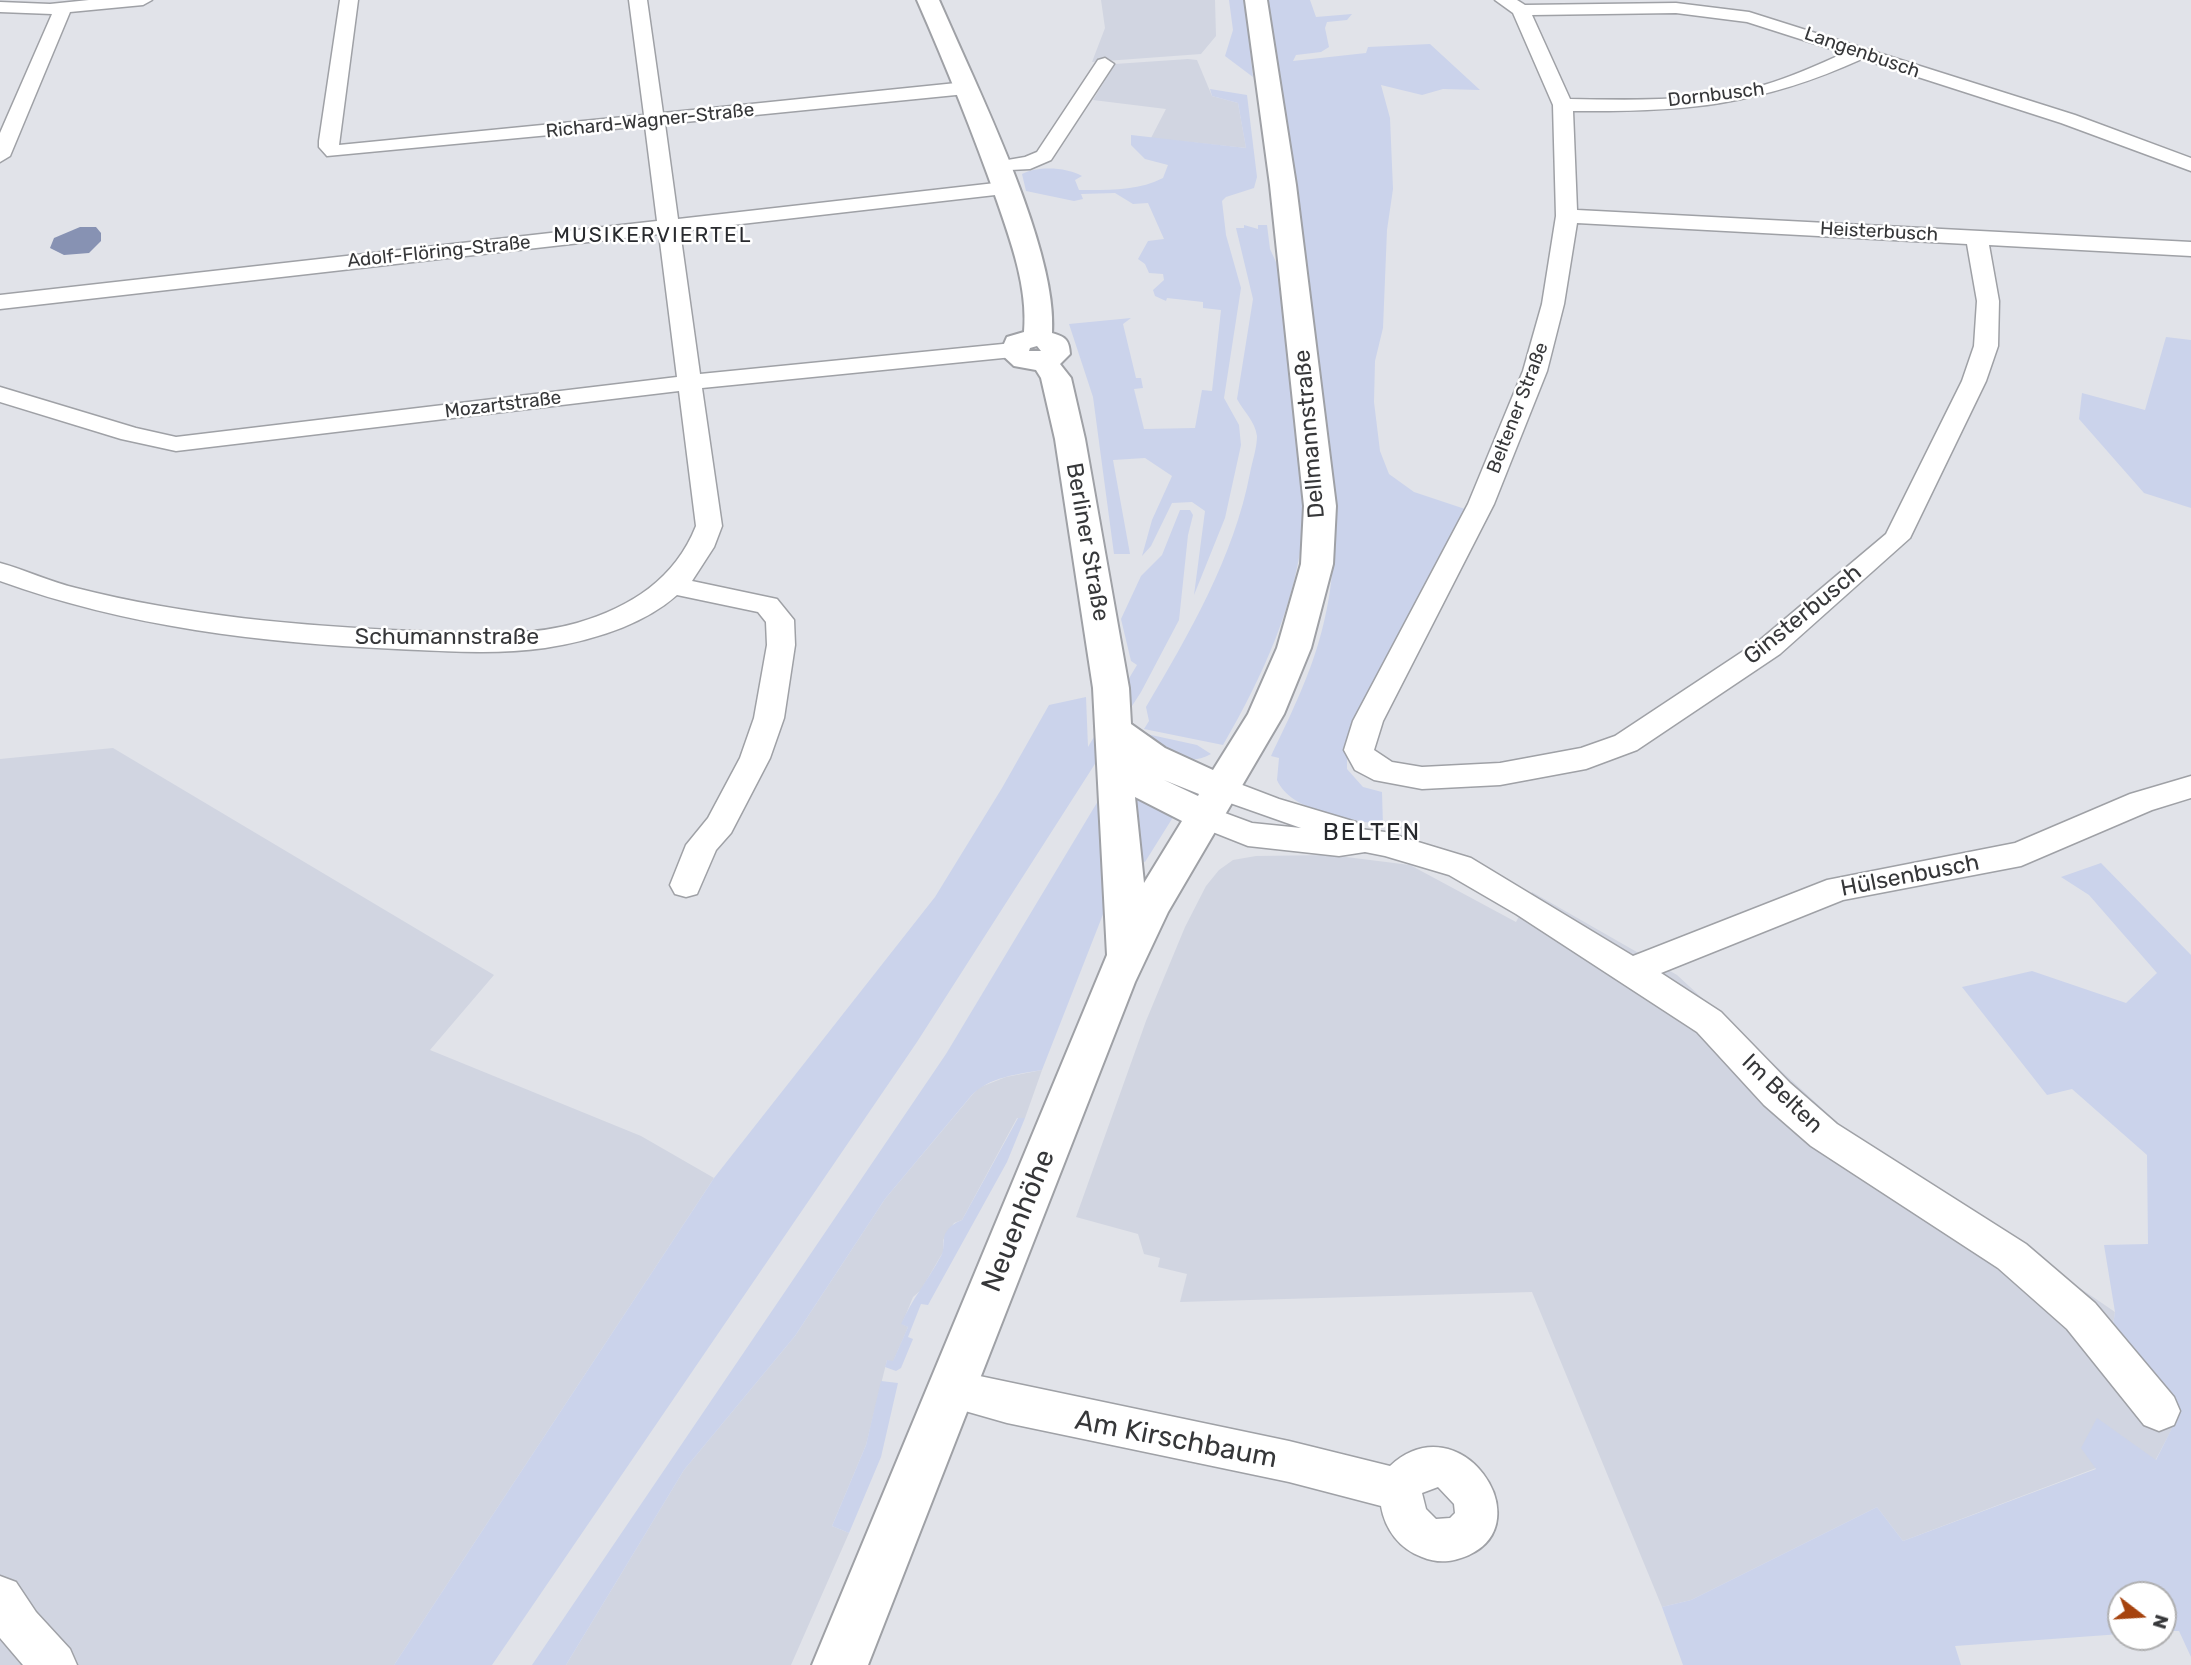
<!DOCTYPE html>
<meta charset="utf-8">
<style>
body{margin:0}
#map{position:relative;width:2191px;height:1665px;overflow:hidden;background:#e1e3e9;font-family:Rubik,sans-serif}
canvas{display:block}
.north{position:absolute;left:2107px;top:1581px;width:70px;height:70px;box-sizing:border-box;background:#fff;border:2px solid #afafb0;border-radius:50%;rotate:107deg;font-size:19px;font-weight:700;line-height:28px;text-align:center;color:#363739}
.north::after{content:'';display:block;margin:auto;width:24px;height:32px;background:#a6430e;clip-path:polygon(50% 0,100% 100%,50% 72%,0 100%)}
</style>
<div id="map">
<canvas width="2191" height="1665"></canvas>
<div class="north">N</div>
</div>
<script>
const context = document.querySelector('canvas').getContext('2d');
context.lineJoin = 'round';
function paint(path, color) {
  context.fillStyle = color;
  context.fill(path, 'evenodd');
}
function stroke(path, color, width, dash) {
  context.strokeStyle = color;
  context.lineWidth = width;
  context.lineCap = dash ? 'butt' : 'round';
  context.setLineDash(dash || []);
  context.stroke(path);
}
function write(font, color, halo, rows, align = 'center') {
  context.font = font + ' Rubik,sans-serif';
  context.lineWidth = 5;
  context.setLineDash([]);
  context.textBaseline = 'middle';
  context.strokeStyle = halo;
  context.fillStyle = color;
  for (const [text, x, y, turn = 0] of rows) {
    context.save();
    context.translate(x, y);
    context.rotate((+turn || 0) * Math.PI / 180);
    context.textAlign = isNaN(turn) ? turn : align;
    if (halo) context.strokeText(text, 0, 0);
    context.fillText(text, 0, 0);
    context.restore();
  }
}
const built = new Path2D(`
 M 1101,0 L 1215,0 L 1216,36 L 1201,54 L 1092,62 L 1105,28 Z
 M 1188,59 L 1197,60 L 1212,96 L 1238,103 L 1246,148 L 1151,138 L 1166,109 L 1093,100 L 1115,64 Z
 M 113,748 L 494,975 L 430,1050 L 641,1136 L 714,1178 L 394,1665 L 0,1665 L 0,759 Z
 M 1330,855 L 1410,865 L 1516,922 L 1532,892 L 1677,975 L 1839,1124 L 2115,1312 L 2111,1337 L 2182,1410 L 2155,1461 L 2096,1468 L 1903,1541 L 1877,1507 L 1691,1600 L 1662,1607 L 1532,1292 L 1180,1302 L 1187,1274 L 1158,1267 L 1160,1258 L 1144,1254 L 1138,1234 L 1076,1217 L 1146,1021 L 1185,927 L 1206,886 L 1219,870 L 1233,860 L 1256,856 Z
 M 1042,1070 L 1025,1118 L 1017,1118 L 962,1220 L 954,1223 L 943,1240 L 943,1252 L 921,1290 L 913,1297 L 902,1324 L 908,1327 L 893,1362 L 887,1360 L 866,1445 L 832,1526 L 849,1533 L 791,1665 L 566,1665 L 684,1470 L 795,1336 L 885,1199 L 978,1088 L 1006,1077 Z`);
const green = new Path2D(`
 M 1229,0 L 1245,0 L 1253,77 L 1225,56 L 1233,30 Z
 M 1266,0 L 1310,0 L 1316,17 L 1352,14 L 1347,20 L 1327,22 L 1325,28 L 1329,47 L 1321,52 L 1296,55 L 1293,61 L 1366,53 L 1368,47 L 1430,44 L 1480,90 L 1443,89 L 1422,95 L 1381,85 L 1390,118 L 1393,189 L 1387,230 L 1383,328 L 1375,361 L 1374,402 L 1380,451 L 1389,474 L 1414,492 L 1465,509 L 1365,704 L 1347,756 L 1347,769 L 1363,787 L 1382,792 L 1383,826 C 1352,818 1291,813 1277,780 L 1279,758 L 1271,756 C 1313,670 1333,622 1335,525 L 1303,237 Z
 M 1210,89 L 1247,95 L 1257,177 L 1254,188 L 1226,197 L 1222,201 L 1226,235 L 1241,288 L 1224,398 L 1239,425 L 1241,445 L 1225,518 L 1194,595 L 1205,511 L 1192,502 L 1172,503 L 1151,546 L 1142,556 L 1152,520 L 1172,476 L 1145,458 L 1113,460 L 1130,554 L 1114,554 L 1093,397 L 1069,324 L 1131,318 L 1123,324 L 1136,378 L 1141,378 L 1143,388 L 1134,389 L 1144,429 L 1195,428 L 1202,390 L 1212,391 L 1221,310 L 1203,308 L 1203,302 L 1167,298 L 1166,301 L 1155,296 L 1153,290 L 1164,280 L 1163,274 L 1149,273 L 1145,264 L 1138,259 L 1148,241 L 1164,239 L 1148,203 L 1133,204 L 1115,193 L 1081,194 L 1083,199 L 1074,201 L 1026,191 L 1022,174 C 1038,166 1066,167 1082,176 L 1075,180 L 1079,190 C 1107,190 1138,191 1163,178 L 1168,165 L 1145,159 L 1131,145 L 1131,135 L 1246,148 L 1238,103 L 1212,96 Z
 M 1244,225 L 1258,229 L 1258,225 L 1267,225 L 1270,249 L 1281,273 L 1304,522 C 1297,602 1263,676 1223,745 L 1144,729 L 1149,721 L 1146,707 C 1189,634 1234,557 1250,473 C 1252,462 1257,448 1257,436 C 1255,421 1244,412 1237,399 L 1253,299 L 1236,228 L 1244,228 Z
 M 2166,337 L 2191,340 L 2191,508 L 2144,493 L 2079,419 L 2082,393 L 2145,410 Z
 M 1180,510 L 1190,510 L 1193,515 L 1188,535 L 1179,620 L 1141,692 L 917,1042 L 492,1665 L 394,1665 L 714,1178 L 935,897 L 1002,788 L 1049,705 L 1086,697 L 1088,747 L 1137,665 L 1131,661 L 1121,619 L 1141,576 L 1162,555 Z
 M 1142,733 L 1197,745 L 1211,754 C 1184,769 1161,750 1142,733 Z
 M 1101,796 L 1109,899 L 1042,1070 C 1019,1074 988,1077 971,1096 L 885,1199 L 795,1336 L 684,1470 L 566,1665 L 532,1665 L 946,1054 Z
 M 1133,796 L 1175,814 L 1145,862 L 1141,861 Z
 M 2101,863 L 2191,955 L 2191,1657 L 2179,1631 L 2163,1631 L 2163,1595 L 2121,1595 L 2121,1634 L 1955,1646 L 1961,1665 L 1683,1665 L 1662,1607 L 1691,1600 L 1877,1507 L 1903,1541 L 2096,1469 L 2081,1448 L 2097,1418 L 2156,1460 L 2181,1410 L 2111,1337 L 2115,1312 L 2104,1245 L 2148,1244 L 2147,1155 L 2072,1089 L 2047,1095 L 1962,987 L 2032,971 L 2126,1003 L 2157,973 L 2089,895 L 2061,877 Z
 M 1018,1118 L 1025,1118 L 1007,1162 L 928,1305 L 921,1304 L 908,1337 L 913,1339 L 901,1368 L 896,1371 L 885,1367 L 887,1360 L 893,1361 L 908,1327 L 901,1324 C 912,1299 928,1280 941,1256 C 945,1249 942,1242 945,1234 C 949,1227 954,1223 962,1220 Z
 M 881,1381 L 898,1383 L 881,1457 L 849,1533 L 832,1526 L 866,1445 Z`);
const water = new Path2D(`
 M 80,227 L 96,227 L 101,233 L 101,241 L 89,253 L 64,255 L 50,248 L 54,238 Z`);
const minor = new Path2D(`
 M 89,0 L 152,0 L 143,5 L 70,12 L 10,156 L 0,162 L 0,133 L 52,14 L 0,12 L 0,2 L 50,4 Z
 M 340,0 L 358,0 L 339,145 L 644,115 L 629,0 L 647,0 L 663,113 L 966,82 L 975,88 L 966,94 L 665,124 L 678,219 L 1004,182 L 1014,188 L 1004,194 L 680,231 L 700,374 L 1013,343 L 1021,345 L 1025,350 L 1021,355 L 1013,357 L 702,388 L 722,526 L 714,547 L 692,581 L 777,599 L 794,620 L 795,645 L 784,718 L 770,758 L 731,833 L 716,850 L 697,894 L 686,897 L 675,894 L 670,885 L 686,845 L 708,818 L 740,758 L 754,718 L 767,645 L 766,622 L 758,612 L 677,595 C 642,626 590,641 545,648 C 496,655 446,651 397,649 C 262,643 127,627 0,581 L 0,563 C 26,570 50,582 76,588 C 186,616 300,626 413,631 C 467,633 525,638 577,623 C 631,607 675,579 696,526 L 679,391 L 176,451 L 121,439 L 0,402 L 0,387 L 136,428 L 176,437 L 677,377 L 659,234 L 0,309 L 0,295 L 657,221 L 645,126 L 327,156 L 319,147 L 319,141 Z
 M 1495,0 L 1517,0 L 1525,5 L 1676,3 L 1749,12 L 2075,115 L 2191,158 L 2191,171 L 2061,123 L 1862,59 C 1758,106 1685,112 1573,111 L 1577,210 L 2191,242 L 2191,256 L 1989,245 L 1999,301 L 1998,346 L 1986,381 L 1910,538 L 1780,654 L 1637,750 L 1586,769 L 1500,785 L 1422,789 L 1374,780 L 1355,770 L 1344,750 L 1353,721 L 1468,504 L 1523,371 L 1542,304 L 1556,216 L 1553,105 L 1513,13 ZM 1676,13 L 1747,22 L 1844,53 C 1818,65 1791,77 1764,85 C 1702,102 1634,100 1570,99 L 1532,15 ZM 1577,223 L 1967,244 L 1977,301 L 1974,346 L 1962,381 L 1886,534 L 1760,640 L 1615,736 L 1581,748 L 1500,763 L 1422,767 L 1392,762 L 1374,750 L 1383,721 L 1494,504 L 1547,371 L 1564,304 Z
 M 1105,58 L 1114,64 L 1051,160 L 1030,169 L 990,171 L 987,167 L 990,163 L 1025,157 L 1037,152 L 1098,60 Z
 M 2191,776 L 2191,798 L 2152,810 L 2021,866 L 1843,900 L 1661,973 L 1721,1012 L 1790,1083 L 1837,1124 L 2026,1244 L 2095,1303 L 2174,1397 L 2180,1411 L 2174,1425 L 2159,1431 L 2144,1425 L 2067,1329 L 1998,1268 L 1811,1146 L 1764,1105 L 1697,1032 L 1516,914 L 1449,875 L 1385,856 L 1365,852 L 1339,856 L 1248,846 L 1195,825 L 1190,817 L 1195,809 L 1206,806 L 1252,823 L 1301,828 L 1213,797 L 1209,789 L 1213,781 L 1224,778 L 1279,799 L 1356,822 L 1360,829 L 1385,832 L 1471,858 L 1633,956 L 1827,880 L 2015,843 L 2130,794 Z
 M 951,1370 L 1289,1441 L 1390,1466 C 1460,1401 1542,1522 1469,1555 C 1452,1562 1439,1564 1422,1557 C 1400,1549 1385,1530 1381,1506 L 1289,1482 L 1007,1423 L 937,1403 L 931,1389 L 937,1375 ZM 1438,1487 L 1454,1504 L 1455,1513 L 1450,1518 L 1436,1519 L 1426,1509 L 1422,1493 Z
 M 0,1576 L 16,1582 L 36,1612 L 70,1649 L 77,1665 L 23,1665 L 0,1638 Z`);
const major = new Path2D(`
 M 917,0 L 939,0 L 951,27 C 984,102 1058,254 1052,333 C 1066,337 1069,340 1070,354 L 1060,364 L 1071,378 L 1085,439 L 1129,688 L 1131,724 L 1165,748 L 1213,770 L 1248,714 L 1277,648 L 1301,564 L 1304,506 L 1270,185 L 1245,0 L 1267,0 L 1296,185 L 1336,506 L 1333,564 L 1311,648 L 1284,714 L 1168,912 L 1135,982 L 868,1665 L 812,1665 L 1107,955 L 1093,688 L 1055,439 L 1041,378 L 1036,370 L 1014,366 L 1000,353 L 1007,337 L 1024,332 C 1028,288 1011,242 997,201 C 973,133 946,66 917,0 ZM 1037,346 L 1041,351 L 1029,351 L 1030,348 ZM 1164,780 L 1199,794 L 1198,796 ZM 1135,797 L 1182,821 L 1144,883 Z`);
const farStreetnames = [
 ["Langenbusch",1862,53,19],
 ["Dornbusch",1716,95,-7],
 ["Richard-Wagner-Straße",650,121,-6],
 ["Heisterbusch",1879,232,3],
 ["Adolf-Flöring-Straße",439,252,-6],
 ["Mozartstraße",503,405,-7],
 ["Beltener Straße",1518,408,-69]
];
const farNeighbourhoodnames = [
 ["MUSIKERVIERTEL",653,236]
];
const streetNames = [
 ["Dellmannstraße",1310,434,-95],
 ["Berliner Straße",1087,542,80],
 ["Ginsterbusch",1803,615,-39],
 ["Schumannstraße",447,637],
 ["Hülsenbusch",1910,876,-11],
 ["Im Belten",1782,1094,44]
];
const neighbourhoodNames = [
 ["BELTEN",1372,833]
];
const nearStreetnames = [
 ["Neuenhöhe",1019,1221,-68],
 ["Am Kirschbaum",1176,1440,11]
];
paint(built, '#d1d5e1');
paint(green, '#cbd3eb');
paint(water, '#8792b3');
stroke(minor, '#9fa1a6', 3);
stroke(major, '#9fa1a6', 4);
paint(minor, '#fff');
paint(major, '#fff');
write('19px', '#363739', '#fff', farStreetnames);
context.letterSpacing = '2px';
write('21px', '#282a2e', '#fff', farNeighbourhoodnames);
context.letterSpacing = '0px';
write('23px', '#363739', '#fff', streetNames);
context.letterSpacing = '2px';
write('24px', '#282a2e', '#fff', neighbourhoodNames);
context.letterSpacing = '0px';
write('28px', '#363739', '#fff', nearStreetnames);
</script>
